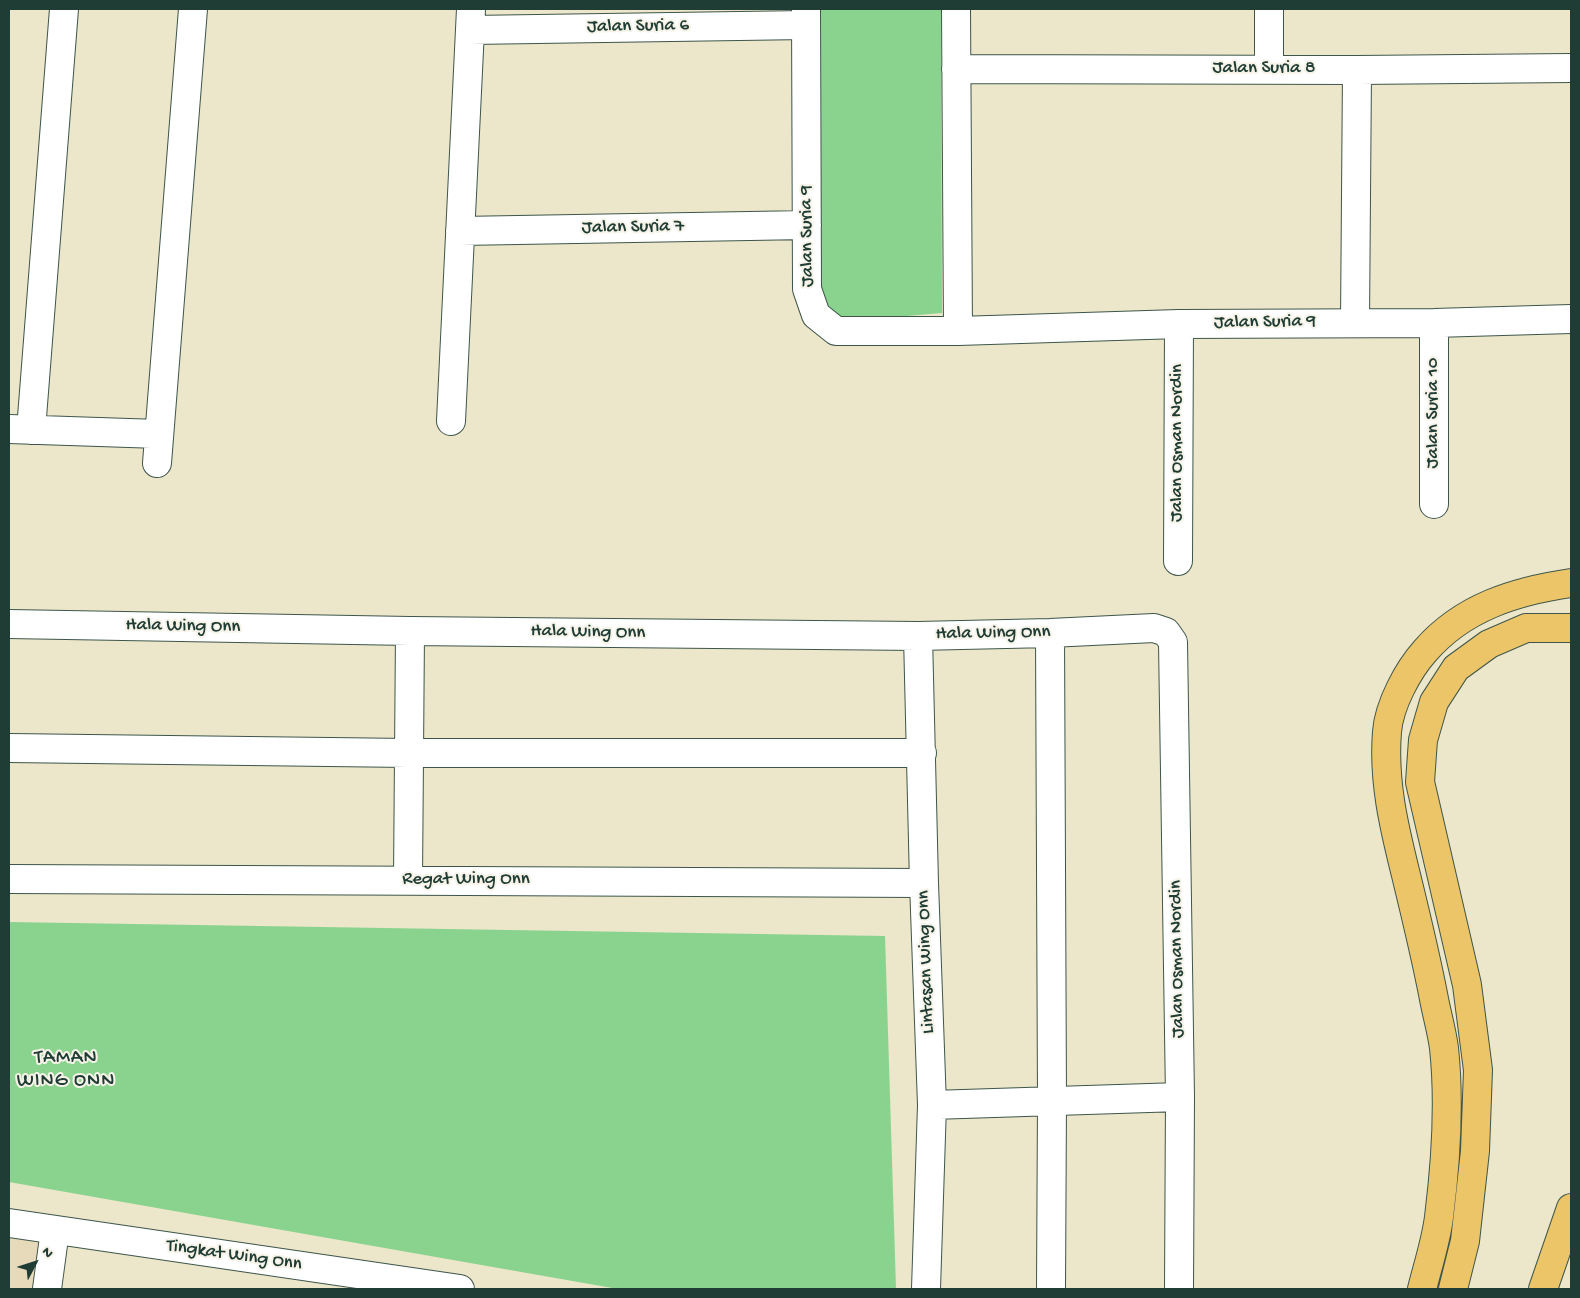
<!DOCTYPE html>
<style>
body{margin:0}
#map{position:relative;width:1580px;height:1298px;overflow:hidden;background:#ece6ca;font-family:"Gochi Hand",sans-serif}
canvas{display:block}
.frame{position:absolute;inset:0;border:10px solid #1f3d34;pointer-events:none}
.north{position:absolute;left:10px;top:1238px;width:50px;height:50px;-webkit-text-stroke:4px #f7f3e8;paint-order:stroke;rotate:50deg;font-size:14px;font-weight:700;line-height:20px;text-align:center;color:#1f3d34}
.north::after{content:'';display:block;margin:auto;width:18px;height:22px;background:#1f3d34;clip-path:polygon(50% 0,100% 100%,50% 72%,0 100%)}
</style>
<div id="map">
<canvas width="1580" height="1298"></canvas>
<div class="frame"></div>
<div class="north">N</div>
</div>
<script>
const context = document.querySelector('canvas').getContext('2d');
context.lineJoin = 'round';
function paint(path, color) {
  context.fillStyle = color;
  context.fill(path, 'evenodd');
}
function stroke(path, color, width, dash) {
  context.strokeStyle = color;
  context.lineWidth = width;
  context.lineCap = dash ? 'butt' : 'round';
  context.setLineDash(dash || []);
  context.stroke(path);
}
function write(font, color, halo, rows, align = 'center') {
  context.font = font + ' "Gochi Hand",sans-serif';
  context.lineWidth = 4;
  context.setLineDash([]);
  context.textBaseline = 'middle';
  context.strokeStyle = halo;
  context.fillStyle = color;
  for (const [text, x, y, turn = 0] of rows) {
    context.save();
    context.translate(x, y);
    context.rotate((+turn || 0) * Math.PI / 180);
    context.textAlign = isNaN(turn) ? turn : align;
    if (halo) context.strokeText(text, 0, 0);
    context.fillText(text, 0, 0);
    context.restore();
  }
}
const built = new Path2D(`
 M 9,1227 L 51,1233 L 43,1289 L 9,1289 Z`);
const green = new Path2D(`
 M 813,9 L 941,9 L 942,313 L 837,322 L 817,303 Z
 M 9,922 L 885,936 L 896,1289 L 618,1289 L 9,1182 Z`);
const minor = new Path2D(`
 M 806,9 L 807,289 L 816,315 L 836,331 L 958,331 L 1179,324 L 1434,323 L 1571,319
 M 956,9 L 958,331
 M 470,30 L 806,25
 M 956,69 L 1357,70 L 1571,68
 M 1269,69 L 1269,9
 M 460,231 L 807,225
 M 1355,322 L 1357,70
 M 1434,323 L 1434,504
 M 451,421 L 471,9
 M 9,429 L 159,434
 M 31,430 L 64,9
 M 157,463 L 193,9
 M 1178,561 L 1179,324
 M 9,624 L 410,631 L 918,636 L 1050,633 L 1154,628 L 1166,632 L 1173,642 L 1180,1097 L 1179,1289
 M 1050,633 L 1052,1101 L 1051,1289
 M 918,636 L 924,883 L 932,1105 L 926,1289
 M 9,748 L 409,753 L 922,753
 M 9,879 L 924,883
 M 408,880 L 410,631
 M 932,1105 L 1180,1097
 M 9,1223 L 460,1289
 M 47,1289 L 55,1230`);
const major = new Path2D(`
 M 1543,1289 L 1571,1208`);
const highway = new Path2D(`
 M 1422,1289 C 1428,1265 1436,1241 1439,1217 C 1446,1161 1450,1104 1444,1048 C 1442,1032 1437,1015 1434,999 C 1426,957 1416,916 1406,875 C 1394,827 1383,781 1387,732 C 1389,705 1408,670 1425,651 C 1463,607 1516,591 1571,583
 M 1453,1289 L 1465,1241 L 1475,1151 L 1478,1070 L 1467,985 L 1420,782 L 1423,740 L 1434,702 L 1456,668 L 1489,644 L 1526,628 L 1571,628`);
const streetNames = [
 ["Jalan Suria 6",638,27,-1],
 ["Jalan Suria 8",1264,69],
 ["Jalan Suria 7",633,228,-1],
 ["Jalan Suria 9",808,236,-91],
 ["Jalan Suria 9",1265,323,-1],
 ["Jalan Suria 10",1434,413,-90],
 ["Jalan Osman Nordin",1178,443,-90],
 ["Hala Wing Onn",183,627,1],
 ["Hala Wing Onn",588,633,1],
 ["Hala Wing Onn",993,634,-1],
 ["Regat Wing Onn",466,880],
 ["Jalan Osman Nordin",1178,959,-91],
 ["Lintasan Wing Onn",927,962,-92],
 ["Tingkat Wing Onn",234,1256,8]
];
const neighbourhoodNames = [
 ["TAMAN",66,1059],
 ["WING ONN",66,1082]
];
paint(built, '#e7daba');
paint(green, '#8ad38f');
stroke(minor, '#3e564a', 30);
stroke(major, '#3e564a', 30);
stroke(highway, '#3e564a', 30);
stroke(minor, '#fff', 28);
stroke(major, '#edc569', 28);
stroke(highway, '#edc569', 28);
write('19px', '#1f3d34', '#f7f3e8', streetNames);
context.letterSpacing = '1px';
write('20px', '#1f3d34', '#f7f3e8', neighbourhoodNames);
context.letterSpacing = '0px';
</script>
